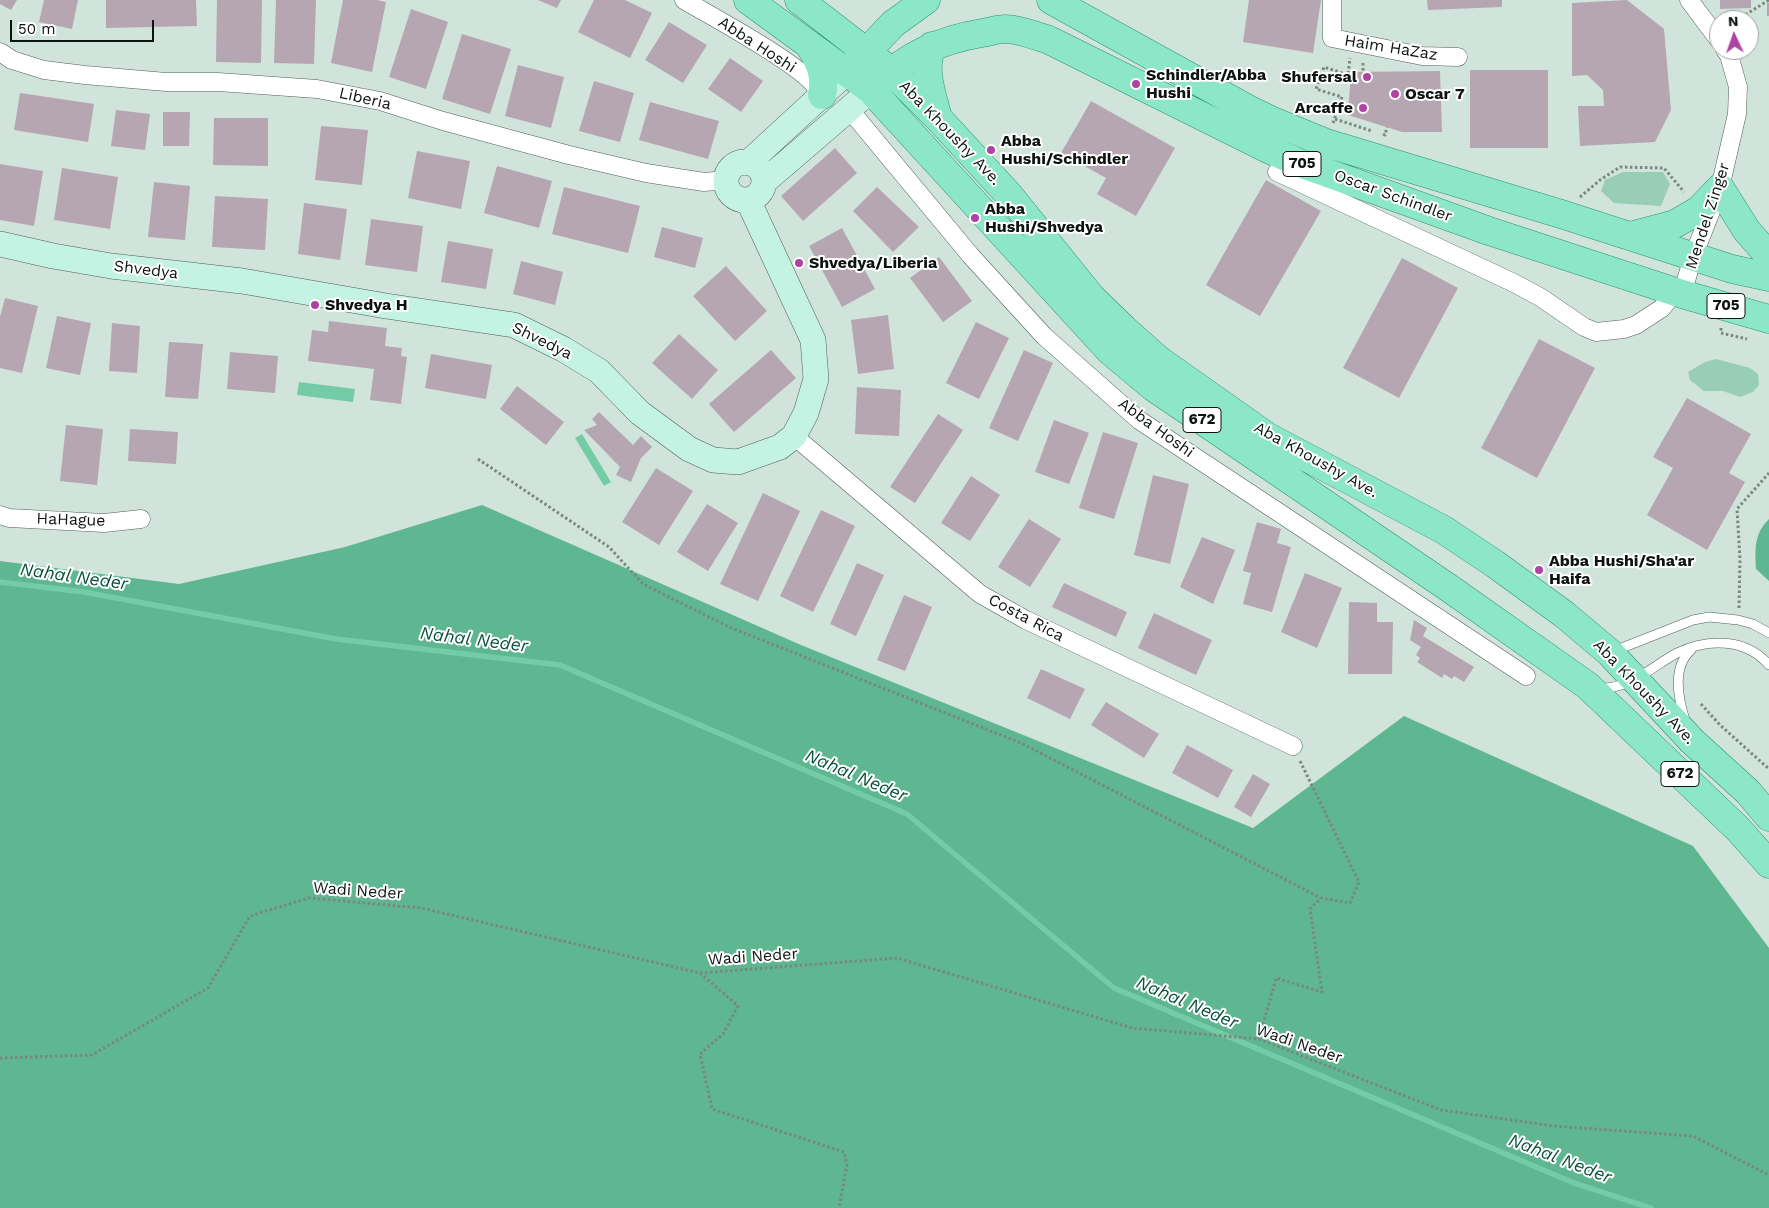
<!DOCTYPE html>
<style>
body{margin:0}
#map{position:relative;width:1769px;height:1208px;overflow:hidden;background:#d1e4db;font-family:"Work Sans",sans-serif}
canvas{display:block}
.north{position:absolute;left:1709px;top:10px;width:50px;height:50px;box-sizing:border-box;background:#fff;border:1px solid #9ea19f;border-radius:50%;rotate:357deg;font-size:14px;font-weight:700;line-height:20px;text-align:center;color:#0c1310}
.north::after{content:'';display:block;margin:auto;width:18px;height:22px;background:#af43a2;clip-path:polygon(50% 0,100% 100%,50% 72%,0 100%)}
.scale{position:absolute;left:10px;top:20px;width:144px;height:22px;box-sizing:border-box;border:2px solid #0c1310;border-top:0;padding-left:6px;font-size:15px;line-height:18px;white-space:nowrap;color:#0c1310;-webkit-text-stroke:4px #fff;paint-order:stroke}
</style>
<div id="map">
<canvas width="1769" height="1208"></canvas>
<div class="north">N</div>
<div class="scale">50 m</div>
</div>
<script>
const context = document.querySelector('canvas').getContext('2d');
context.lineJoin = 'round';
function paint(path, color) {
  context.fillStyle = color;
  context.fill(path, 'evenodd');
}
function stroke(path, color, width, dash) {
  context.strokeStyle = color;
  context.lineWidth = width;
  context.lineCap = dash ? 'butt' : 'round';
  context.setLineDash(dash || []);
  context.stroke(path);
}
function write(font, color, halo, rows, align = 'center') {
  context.font = font + ' "Work Sans",sans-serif';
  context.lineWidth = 4;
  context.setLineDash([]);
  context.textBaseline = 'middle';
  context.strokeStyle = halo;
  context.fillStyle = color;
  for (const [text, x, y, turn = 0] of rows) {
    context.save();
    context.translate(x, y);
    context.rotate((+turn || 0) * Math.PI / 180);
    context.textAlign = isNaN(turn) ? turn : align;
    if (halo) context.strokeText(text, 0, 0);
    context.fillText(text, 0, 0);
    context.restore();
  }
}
const green = new Path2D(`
 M 1623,172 L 1663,172 L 1670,184 L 1661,206 L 1614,203 L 1601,191 L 1605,180 Z
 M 1716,359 L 1750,368 L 1758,374 L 1759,385 L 1753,392 L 1740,397 L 1723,391 L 1704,391 L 1690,380 L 1688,372 L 1705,362 Z`);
const forest = new Path2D(`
 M 482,505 L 801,645 L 1253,828 L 1404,716 L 1693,846 L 1769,948 L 1769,1208 L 0,1208 L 0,561 L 179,584 L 345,547 Z
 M 1769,519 L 1769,581 L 1756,569 C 1755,550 1754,533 1769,519 Z`);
const water = new Path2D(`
 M 299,382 L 355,389 L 353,402 L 297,395 Z
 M 582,434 L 611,482 L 604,486 L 575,438 Z`);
const stream = new Path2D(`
 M 0,582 L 84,592 L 336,639 L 560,665 L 907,814 L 1114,988 L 1574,1183 L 1651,1208`);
const building = new Path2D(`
 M 0,0 L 17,0 L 11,10 L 0,4 Z
 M 44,0 L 78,0 L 72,29 L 39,22 Z
 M 106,0 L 196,0 L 197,26 L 106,28 Z
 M 217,0 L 262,0 L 261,63 L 216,62 Z
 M 276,0 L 316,0 L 314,64 L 274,63 Z
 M 343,0 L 377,0 L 386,2 L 372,72 L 331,63 Z
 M 538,0 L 561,0 L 557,8 Z
 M 594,0 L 625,0 L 652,13 L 630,58 L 578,32 Z
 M 1249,0 L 1321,0 L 1313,53 L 1243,42 Z
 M 1427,0 L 1502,0 L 1502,7 L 1428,10 Z
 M 1627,0 L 1664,29 L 1671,110 L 1655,142 L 1580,146 L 1578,106 L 1604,106 L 1603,90 L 1587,75 L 1572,76 L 1572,3 Z
 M 1720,0 L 1751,0 L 1751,8 L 1720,9 Z
 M 1767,3 L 1769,3 L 1769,16 L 1767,16 Z
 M 411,9 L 448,22 L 426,89 L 389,77 Z
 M 669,22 L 707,45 L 683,83 L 645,60 Z
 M 462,34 L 511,49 L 490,114 L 442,99 Z
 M 730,58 L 763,81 L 741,112 L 708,89 Z
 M 518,65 L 564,77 L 551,128 L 505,116 Z
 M 1470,70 L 1548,70 L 1548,148 L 1470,148 Z
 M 1440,71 L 1442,132 L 1402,132 L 1348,115 L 1351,72 Z
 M 594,81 L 634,93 L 620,142 L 579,131 Z
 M 20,93 L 94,104 L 88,142 L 14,130 Z
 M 1091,101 L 1175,148 L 1136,216 L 1097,194 L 1106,178 L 1061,153 Z
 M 650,102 L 719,121 L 708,159 L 639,140 Z
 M 116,110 L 150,114 L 145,150 L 111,146 Z
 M 163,112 L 190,112 L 189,146 L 163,146 Z
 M 214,118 L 268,118 L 268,166 L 213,165 Z
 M 321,126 L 368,130 L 362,185 L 315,180 Z
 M 835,148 L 857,173 L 803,221 L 781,196 Z
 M 417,151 L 470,161 L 461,209 L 408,198 Z
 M 0,164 L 43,171 L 34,226 L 0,220 Z
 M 497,166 L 552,181 L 539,228 L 484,213 Z
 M 62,168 L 118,177 L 110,229 L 54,220 Z
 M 1266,180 L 1321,211 L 1260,316 L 1206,285 Z
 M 154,182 L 190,186 L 185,240 L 148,237 Z
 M 564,187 L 640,206 L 628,253 L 552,234 Z
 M 877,187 L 919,227 L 893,252 L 853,211 Z
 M 215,196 L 268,199 L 265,250 L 212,247 Z
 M 304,203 L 347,209 L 340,260 L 298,254 Z
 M 371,219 L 423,226 L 417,272 L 365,265 Z
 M 662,227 L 703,238 L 695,268 L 654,257 Z
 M 842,228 L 875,289 L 842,307 L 809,246 Z
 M 448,241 L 493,249 L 486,289 L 441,282 Z
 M 939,257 L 972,301 L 943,322 L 910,278 Z
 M 1402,258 L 1458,288 L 1399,398 L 1343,368 Z
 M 521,261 L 563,272 L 555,305 L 513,294 Z
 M 726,266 L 767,311 L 735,341 L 693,296 Z
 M 5,298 L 38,306 L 22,373 L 0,368 L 0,317 Z
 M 888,315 L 894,369 L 858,374 L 851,320 Z
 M 57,316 L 91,323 L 80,375 L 46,368 Z
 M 329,321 L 387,328 L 385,346 L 402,348 L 401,356 L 407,357 L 401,404 L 370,400 L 374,369 L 308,361 L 312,330 L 328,332 Z
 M 976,322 L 1009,338 L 979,399 L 946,383 Z
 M 112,323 L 140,326 L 137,373 L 109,371 Z
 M 679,334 L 718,370 L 692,399 L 652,363 Z
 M 1539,339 L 1595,368 L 1537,478 L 1481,448 Z
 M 169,342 L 203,344 L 198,399 L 165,397 Z
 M 771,350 L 796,378 L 734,432 L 709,404 Z
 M 1024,350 L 1053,363 L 1018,441 L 989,428 Z
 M 230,352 L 278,356 L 275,393 L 227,389 Z
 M 431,354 L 492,365 L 486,399 L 425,388 Z
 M 517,386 L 564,422 L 546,445 L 500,409 Z
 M 857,387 L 901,390 L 899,436 L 855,434 Z
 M 1687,398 L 1751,434 L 1729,473 L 1745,482 L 1707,550 L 1647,515 L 1673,468 L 1653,457 Z
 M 599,412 L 633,445 L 641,436 L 652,447 L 641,458 L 631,482 L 616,475 L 620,467 L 584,430 L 597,425 L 592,419 Z
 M 938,414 L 963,430 L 915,503 L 890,487 Z
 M 1054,420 L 1089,433 L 1069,484 L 1035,472 Z
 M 66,425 L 103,429 L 97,485 L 60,481 Z
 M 130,429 L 178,432 L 176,464 L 128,461 Z
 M 1103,432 L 1138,443 L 1114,519 L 1079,508 Z
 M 656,468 L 693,491 L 659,545 L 622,522 Z
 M 1153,475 L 1189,484 L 1170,564 L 1134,555 Z
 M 971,476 L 1000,495 L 970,541 L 941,523 Z
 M 763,493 L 800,511 L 758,601 L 720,584 Z
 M 707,504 L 738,523 L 708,571 L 677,552 Z
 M 821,510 L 855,526 L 813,612 L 780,596 Z
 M 1029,519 L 1061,539 L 1030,587 L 998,567 Z
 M 1257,522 L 1281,529 L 1277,543 L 1291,547 L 1272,612 L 1243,604 L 1251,573 L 1243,571 Z
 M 1202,537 L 1235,550 L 1213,604 L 1180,587 Z
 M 857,563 L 884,575 L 856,636 L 830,624 Z
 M 1305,573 L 1342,588 L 1317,648 L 1281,632 Z
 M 1064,583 L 1127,612 L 1116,637 L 1052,607 Z
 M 904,595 L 932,607 L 905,671 L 877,660 Z
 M 1349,602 L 1377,603 L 1377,622 L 1393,622 L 1392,674 L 1348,674 Z
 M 1154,613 L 1212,640 L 1196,675 L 1138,648 Z
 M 1414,620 L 1427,628 L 1423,636 L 1474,667 L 1464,682 L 1454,676 L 1452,679 L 1444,674 L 1442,678 L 1417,662 L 1420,658 L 1416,655 L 1421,647 L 1410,640 Z
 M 1041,669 L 1085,689 L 1070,719 L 1027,698 Z
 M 1106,702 L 1159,734 L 1144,758 L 1091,725 Z
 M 1187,745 L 1233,770 L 1218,798 L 1172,773 Z
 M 1253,774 L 1270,784 L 1251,817 L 1234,807 Z`);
const path = new Path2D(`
 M 1737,20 L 1769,0
 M 1363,63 L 1363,72
 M 1335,119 L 1372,131
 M 1333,123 L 1342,97 L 1316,89 L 1324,67 L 1348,75 L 1350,58
 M 1383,134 L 1385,135 L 1387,127
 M 1580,197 L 1600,180 L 1620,167 L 1664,168 L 1684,192
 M 1721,328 L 1721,333 L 1747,339
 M 478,459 L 609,547 L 643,584 L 729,627 L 1021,743 L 1321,898
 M 1739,608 L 1740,559 L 1737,509 L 1769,473
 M 1701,704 L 1720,725 L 1769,769
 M 700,973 L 738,1006 L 723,1034 L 700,1054 L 712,1109 L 844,1152 L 847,1165 L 839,1208
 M 1259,1039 L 1276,978 L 1322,992 L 1310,909 L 1321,898 L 1350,903 L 1359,882 L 1300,761
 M 0,1058 L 92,1055 L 208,988 L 250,916 L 309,898 L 421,908 L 700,973 L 897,958 L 1132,1028 L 1259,1039 L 1441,1110 L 1553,1126 L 1693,1136 L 1769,1175`);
const lane = new Path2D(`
 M 1614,651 L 1693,620 L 1709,617 L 1738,620 L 1753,624 L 1769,633
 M 1598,688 C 1630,690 1651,667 1677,653 C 1707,638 1746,638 1769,665
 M 1685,720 C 1678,698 1672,667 1691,650`);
const street = new Path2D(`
 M 684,0 C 709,15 809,68 818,91 C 819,94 818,96 818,99
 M 1332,0 L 1332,38 L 1422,56 L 1458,57
 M 1689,0 L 1719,40
 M 0,52 L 12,60 L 44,70 L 85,75 L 166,82 L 218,82 L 317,89 L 380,101 L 443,121 L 569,155 L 646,173 L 704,182 L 726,180
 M 849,109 L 971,256 L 1044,336 L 1139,420 L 1526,676
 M 1277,172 L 1514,283 L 1540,297 L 1584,327 L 1596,332 L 1624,329 L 1636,325 L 1662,308 L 1675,291 L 1682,294 L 1693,257 L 1720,188 L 1737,114 L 1738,87 L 1729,55 L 1725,50
 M 794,436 L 980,594 L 1026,620 L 1293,746
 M 0,515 L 9,518 L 104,523 L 141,519`);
const secondary = new Path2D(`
 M726 181a19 19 0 1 1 38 0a19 19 0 1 1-38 0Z
 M 748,163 L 837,81
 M 764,182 L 871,90
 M 0,244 L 53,256 L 111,266 L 242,281 L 386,306 L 514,325 L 563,349 L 599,371 L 640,413 L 689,449 L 713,460 L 738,462 L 780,447 L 794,436 L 806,413 L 816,379 L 813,340 L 748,200`);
const primary = new Path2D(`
 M 748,0 L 871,90 L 1110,351 L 1153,387 L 1449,588 L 1588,686 L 1738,829 L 1769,864
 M 799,0 L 891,71 L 938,118 L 1009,195 L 1092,298 L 1124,329 L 1159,360 L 1268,437 L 1444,530 L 1495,564 L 1565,615 L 1610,653 L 1692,741 L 1748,792 L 1769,817
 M 1051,0 L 1248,109 L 1275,122 L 1326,143 L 1561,214 L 1732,269 L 1769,277
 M 809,45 C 820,61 826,76 822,95
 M 932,46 C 922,70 932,94 938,118
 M 854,65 L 893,24 L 926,0
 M 877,84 C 908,55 940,40 982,33 C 989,32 997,29 1005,29 C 1019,29 1036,36 1049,40 L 1270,150 L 1300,163 L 1489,231 L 1682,294 L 1769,319
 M 1630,236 L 1675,224 L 1699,210 L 1720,188 L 1747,231 L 1769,256`);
const markers = [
 [1367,77,5,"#af43a2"],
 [1136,84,5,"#af43a2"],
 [1395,94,5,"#af43a2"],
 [1363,108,5,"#af43a2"],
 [991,150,5,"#af43a2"],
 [975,218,5,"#af43a2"],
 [799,263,5,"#af43a2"],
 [315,305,5,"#af43a2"],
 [1539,570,5,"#af43a2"]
];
const shields = [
 [1302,164,38],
 [1726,306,38],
 [1202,420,38],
 [1680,774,38]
];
const shieldNames = [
 ["705",1302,164],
 ["705",1726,306],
 ["672",1202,420],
 ["672",1680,774]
];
const streetNames = [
 ["Abba Hoshi",757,45,33],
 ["Haim HaZaz",1391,48,9],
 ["Liberia",365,99,13],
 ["Aba Khoushy Ave.",950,133,46],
 ["Oscar Schindler",1393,196,20],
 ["Mendel Zinger",1708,216,-72],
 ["Shvedya",146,270,7],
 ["Shvedya",542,341,26],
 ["Abba Hoshi",1156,428,36],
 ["Aba Khoushy Ave.",1316,460,29],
 ["HaHague",71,520,2],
 ["Costa Rica",1026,618,28],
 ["Aba Khoushy Ave.",1644,692,46],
 ["Wadi Neder",358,891,4],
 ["Wadi Neder",753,957,-4],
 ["Wadi Neder",1299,1044,19]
];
const poiNames = [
 ["Schindler/Abba",1146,75],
 ["Hushi",1146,93],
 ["Shufersal",1357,77,"right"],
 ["Oscar 7",1405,94],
 ["Arcaffe",1353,108,"right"],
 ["Abba",1001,141],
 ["Hushi/Schindler",1001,159],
 ["Abba",985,209],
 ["Hushi/Shvedya",985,227],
 ["Shvedya/Liberia",809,263],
 ["Shvedya H",325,305],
 ["Abba Hushi/Sha'ar",1549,561],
 ["Haifa",1549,579]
];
const waterNames = [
 ["Nahal Neder",74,577,8],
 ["Nahal Neder",474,640,7],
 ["Nahal Neder",856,776,23],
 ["Nahal Neder",1187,1003,23],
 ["Nahal Neder",1560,1159,21]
];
paint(green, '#97ceb5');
paint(forest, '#5fb792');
paint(water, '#74cca6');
stroke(stream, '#74cca6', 5.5);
paint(building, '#b6a6b2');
stroke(lane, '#4e5f57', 10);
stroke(street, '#4e5f57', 19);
stroke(secondary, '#4e5f57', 26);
stroke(primary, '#2c926e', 29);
stroke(path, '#798781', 3, [2.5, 2.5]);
stroke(lane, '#fff', 9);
stroke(street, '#fff', 18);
stroke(secondary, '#c5f3e3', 25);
stroke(primary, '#8be7c7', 28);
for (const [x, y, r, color] of markers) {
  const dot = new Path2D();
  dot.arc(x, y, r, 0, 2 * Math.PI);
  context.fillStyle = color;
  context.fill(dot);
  stroke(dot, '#fff', 2);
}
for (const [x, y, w] of shields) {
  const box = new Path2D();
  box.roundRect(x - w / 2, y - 12.5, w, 25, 4);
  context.fillStyle = '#fff';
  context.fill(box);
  stroke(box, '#0c1310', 1);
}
write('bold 15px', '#0c1310', null, shieldNames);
write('16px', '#0c1310', '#fff', streetNames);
write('bold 16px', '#0c1310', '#fff', poiNames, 'left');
write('italic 18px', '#0a533b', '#fff', waterNames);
</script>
